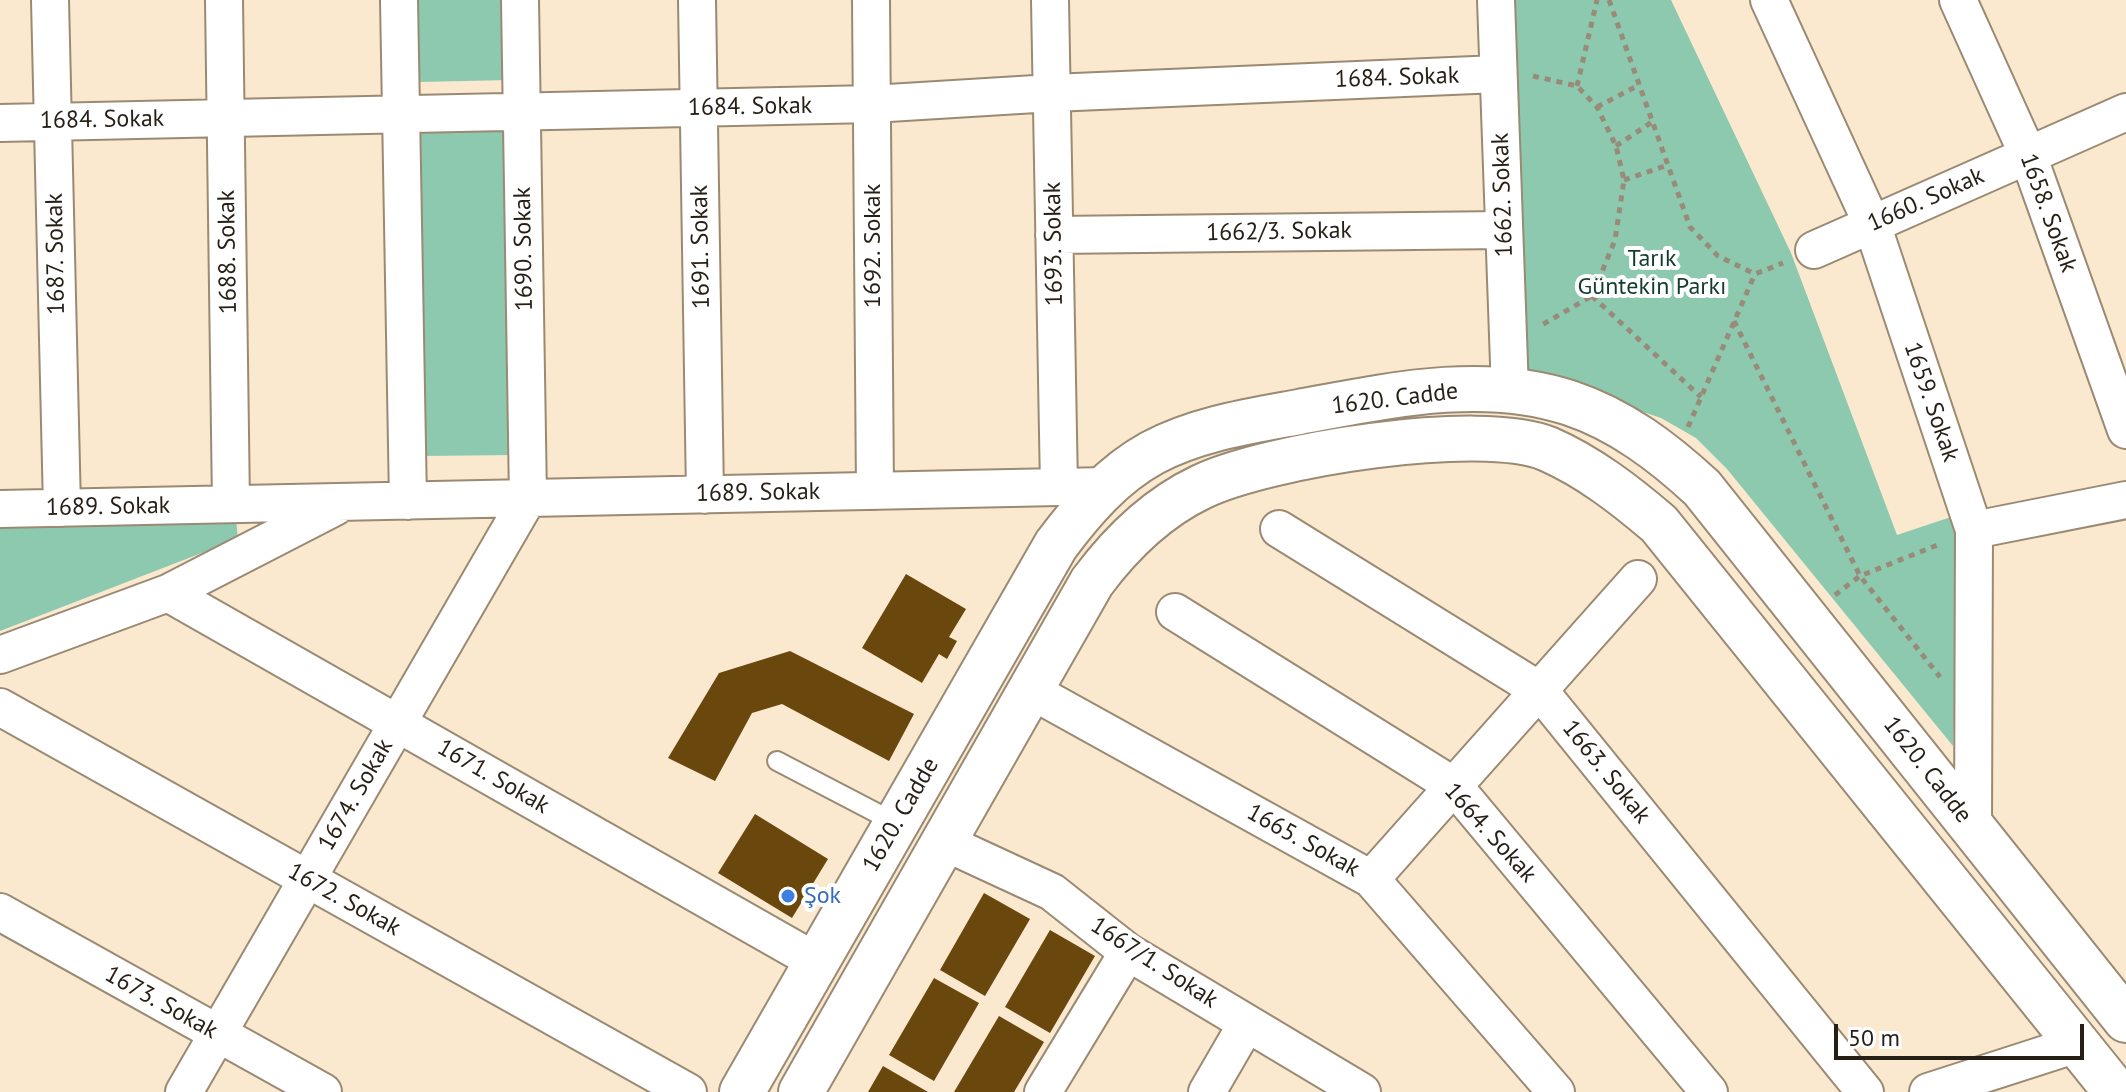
<!DOCTYPE html>
<meta charset="utf-8">
<style>
body{margin:0}
#map{position:relative;width:2126px;height:1092px;overflow:hidden;background:#fae8cf;font-family:"PT Sans",sans-serif}
canvas{display:block}
.scale{position:absolute;left:1834px;top:1024px;width:250px;height:36px;box-sizing:border-box;border:4px solid #261f16;border-top:0;padding-left:10px;font-size:24px;line-height:28px;white-space:nowrap;color:#261f16;-webkit-text-stroke:6px #fff;paint-order:stroke}
</style>
<div id="map">
<canvas width="2126" height="1092"></canvas>
<div class="scale">50 m</div>
</div>
<script>
const context = document.querySelector('canvas').getContext('2d');
context.lineJoin = 'round';
function paint(path, color) {
  context.fillStyle = color;
  context.fill(path, 'evenodd');
}
function stroke(path, color, width, dash) {
  context.strokeStyle = color;
  context.lineWidth = width;
  context.lineCap = dash ? 'butt' : 'round';
  context.setLineDash(dash || []);
  context.stroke(path);
}
function write(font, color, halo, rows, align = 'center') {
  context.font = font + ' "PT Sans",sans-serif';
  context.lineWidth = 8;
  context.setLineDash([]);
  context.textBaseline = 'middle';
  context.strokeStyle = halo;
  context.fillStyle = color;
  for (const [text, x, y, turn = 0] of rows) {
    context.save();
    context.translate(x, y);
    context.rotate((+turn || 0) * Math.PI / 180);
    context.textAlign = isNaN(turn) ? turn : align;
    if (halo) context.strokeText(text, 0, 0);
    context.fillText(text, 0, 0);
    context.restore();
  }
}
const green = new Path2D(`
 M 417,0 L 509,0 L 510,80 L 418,82 Z
 M 1513,0 L 1671,0 L 1791,253 L 1897,535 L 1963,513 L 1953,746 L 1727,469 L 1696,438 L 1661,418 L 1520,370 Z
 M 511,131 L 515,455 L 420,456 L 415,133 Z
 M 236,519 L 238,539 L 0,631 L 0,528 Z`);
const building = new Path2D(`
 M 906,574 L 966,609 L 949,637 L 957,641 L 947,659 L 939,654 L 922,683 L 862,648 Z
 M 790,651 L 914,714 L 889,761 L 782,704 L 752,713 L 715,781 L 668,758 L 719,673 Z
 M 755,814 L 828,859 L 792,918 L 718,873 Z
 M 984,893 L 1030,919 L 985,996 L 940,970 Z
 M 1050,930 L 1095,956 L 1050,1033 L 1005,1007 Z
 M 934,978 L 979,1003 L 934,1081 L 889,1055 Z
 M 999,1016 L 1044,1042 L 1014,1092 L 954,1092 Z
 M 883,1066 L 928,1092 L 868,1092 Z`);
const path = new Path2D(`
 M 1609,0 L 1690,227 L 1718,256 L 1755,274 L 1783,263
 M 1533,76 L 1577,86 L 1597,107 L 1616,146 L 1624,180 L 1615,240 L 1592,296 L 1540,326
 M 1577,86 L 1597,0
 M 1597,107 L 1639,85
 M 1616,146 L 1652,122
 M 1624,180 L 1668,165
 M 1592,296 L 1701,397
 M 1734,321 L 1860,576 L 1940,677
 M 1688,427 L 1755,274
 M 1835,595 L 1860,576 L 1940,544`);
const service = new Path2D(`
 M 777,761 L 896,823`);
const minor = new Path2D(`
 M 50,0 L 62,508
 M 224,0 L 231,504
 M 399,0 L 408,501
 M 697,0 L 705,495
 M 871,0 L 875,491
 M 1050,0 L 1059,487
 M 1496,0 L 1510,391
 M 1769,0 L 1872,224 L 1974,530 L 1973,828
 M 1958,0 L 2028,155 L 2126,430
 M 0,123 L 872,104 L 1052,93 L 1498,74
 M 1054,235 L 1504,230
 M 1814,250 L 2126,112
 M 0,509 L 1107,486
 M 1279,529 L 1539,690 L 1865,1092
 M 1974,530 L 2126,500
 M 168,593 L 817,962
 M 1175,612 L 1454,786 L 1709,1092
 M 0,655 L 168,593 L 335,507
 M 1030,690 L 1371,879 L 1556,1092
 M 0,707 L 688,1092
 M 944,842 L 1052,892 L 1128,952 L 1362,1092
 M 1371,879 L 1638,579
 M 0,912 L 323,1092
 M 184,1092 L 528,498 L 520,0
 M 1043,1092 L 1128,952
 M 1207,1092 L 1247,1023
 M 1928,1092 L 2077,1044`);
const secondary = new Path2D(`
 M 742,1092 L 1056,545 C 1083,509 1112,475 1152,453 C 1197,429 1250,421 1299,412 C 1386,396 1483,374 1570,403 C 1621,420 1663,452 1702,488 L 2126,1020
 M 801,1092 L 1092,582 C 1121,543 1157,508 1201,487 C 1267,455 1481,421 1548,449 C 1589,467 1625,495 1659,524 L 2116,1092`);
const markers = [
 [788,896,8,"#3f7fe0"]
];
const streetNames = [
 ["1684. Sokak",1397,78,-2],
 ["1684. Sokak",750,107,-1],
 ["1684. Sokak",102,120,-1],
 ["1662. Sokak",1503,195,-92],
 ["1660. Sokak",1926,200,-24],
 ["1658. Sokak",2048,213,70],
 ["1662/3. Sokak",1279,232,-1],
 ["1693. Sokak",1054,244,-91],
 ["1692. Sokak",873,246,-90],
 ["1691. Sokak",701,247,-91],
 ["1690. Sokak",524,249,-91],
 ["1688. Sokak",228,252,-91],
 ["1687. Sokak",56,254,-91],
 ["1620. Cadde",1395,399,-7],
 ["1659. Sokak",1931,402,71],
 ["1689. Sokak",758,493,-1],
 ["1689. Sokak",108,507,-1],
 ["1620. Cadde",1927,770,52],
 ["1663. Sokak",1606,772,51],
 ["1671. Sokak",493,777,30],
 ["1674. Sokak",356,795,-60],
 ["1620. Cadde",901,815,-60],
 ["1664. Sokak",1490,833,48],
 ["1665. Sokak",1303,841,29],
 ["1672. Sokak",344,900,29],
 ["1667/1. Sokak",1154,963,33],
 ["1673. Sokak",161,1003,29]
];
const parkNames = [
 ["Tarık",1652,259],
 ["Güntekin Parkı",1652,287]
];
const shopNames = [
 ["Şok",804,896]
];
paint(green, '#8cc9ae');
paint(building, '#69470d');
stroke(service, '#9b8a73', 22);
stroke(minor, '#9b8a73', 40);
stroke(secondary, '#9b8a73', 48);
stroke(path, '#988b7a', 5, [6, 6]);
stroke(service, '#fff', 18);
stroke(minor, '#fff', 36);
stroke(secondary, '#fff', 44);
for (const [x, y, r, color] of markers) {
  const dot = new Path2D();
  dot.arc(x, y, r, 0, 2 * Math.PI);
  context.fillStyle = color;
  context.fill(dot);
  stroke(dot, '#fff', 3);
}
write('24px', '#261f16', '#fff', streetNames);
write('24px', '#133c2c', '#fff', parkNames);
write('24px', '#366cbe', '#fff', shopNames, 'left');
</script>
